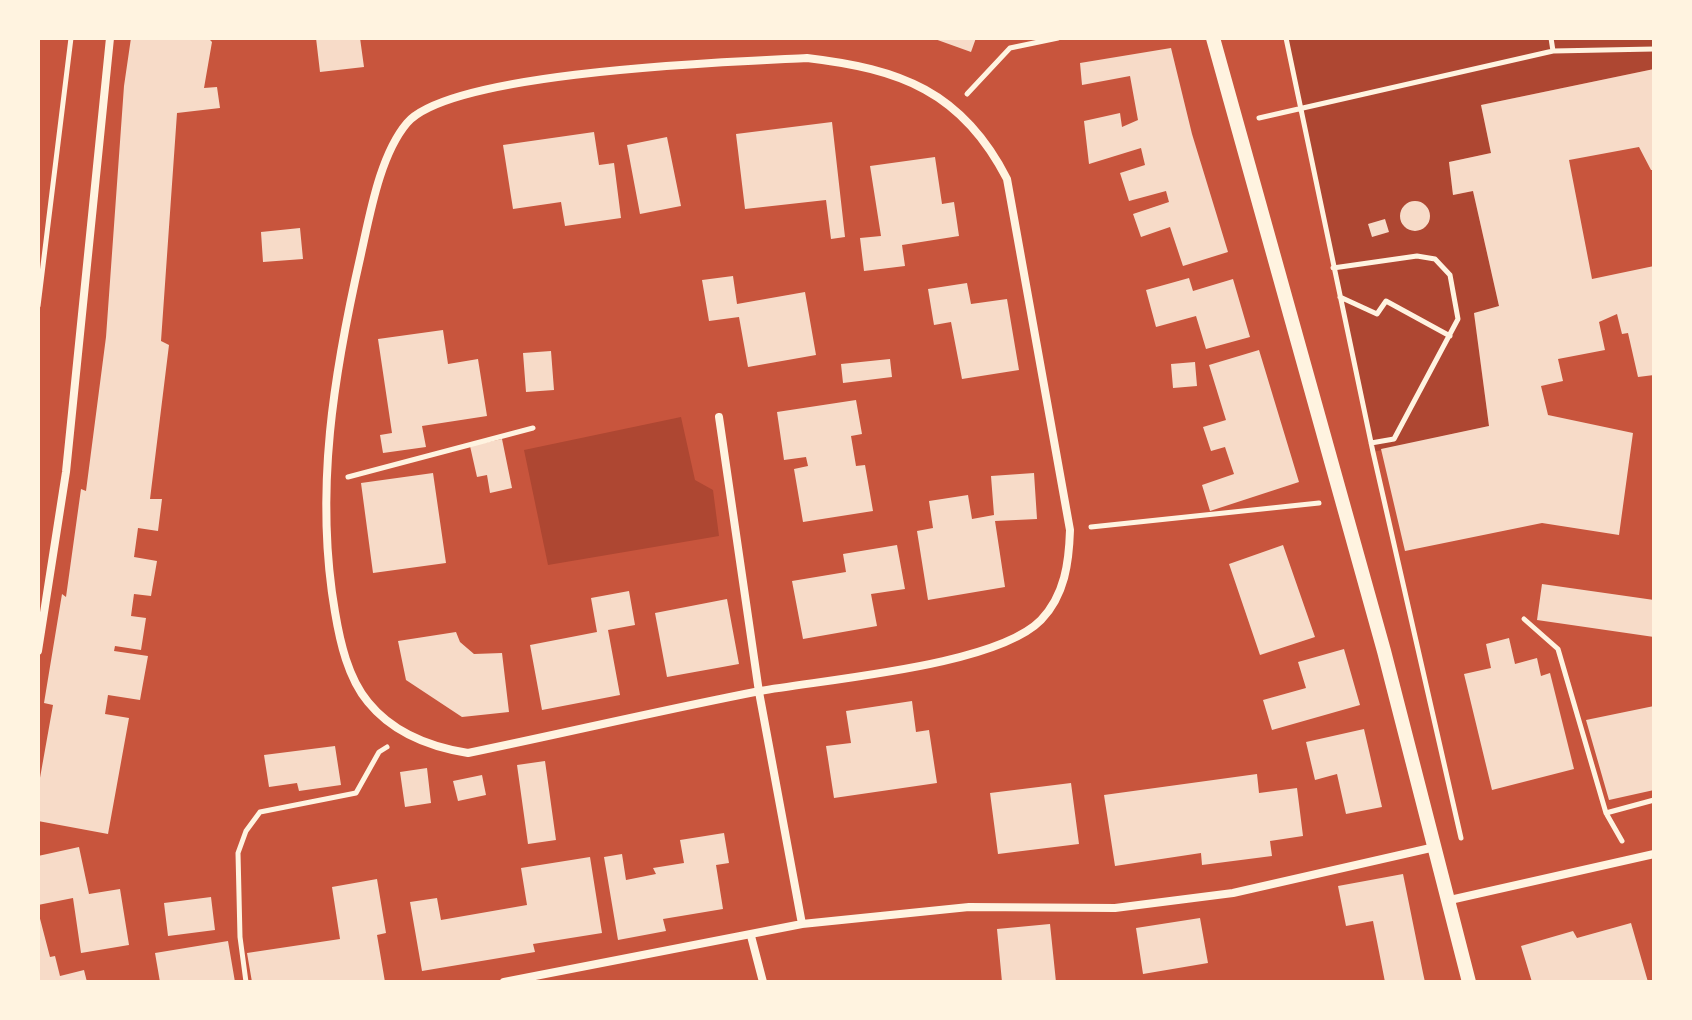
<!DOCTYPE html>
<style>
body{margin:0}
#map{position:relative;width:1692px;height:1020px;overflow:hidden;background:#c8553d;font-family:"Roboto Condensed",sans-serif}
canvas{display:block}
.frame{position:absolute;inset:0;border:40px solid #fff3e0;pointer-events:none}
</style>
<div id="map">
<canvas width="1692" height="1020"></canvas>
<div class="frame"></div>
</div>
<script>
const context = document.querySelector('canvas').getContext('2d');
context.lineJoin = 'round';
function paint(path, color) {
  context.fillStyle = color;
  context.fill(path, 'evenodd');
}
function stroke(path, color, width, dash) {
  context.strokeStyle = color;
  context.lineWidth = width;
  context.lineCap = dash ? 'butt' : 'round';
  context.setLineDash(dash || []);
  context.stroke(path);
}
const green = new Path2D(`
 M 1286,38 L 1654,38 L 1654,69 L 1481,105 L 1491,153 L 1449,162 L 1453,195 L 1473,191 L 1499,306 L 1474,314 L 1489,426 L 1373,452 Z
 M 681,417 L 695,480 L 713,490 L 719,536 L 548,565 L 524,450 Z`);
const building = new Path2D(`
 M 131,38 L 208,38 L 212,42 L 204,88 L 217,87 L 220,108 L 177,113 L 161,341 L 169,345 L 150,499 L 162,499 L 158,531 L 138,528 L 134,557 L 157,561 L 151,596 L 134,594 L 131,616 L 146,618 L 141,650 L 115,646 L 114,651 L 148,656 L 140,700 L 108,695 L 105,714 L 129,718 L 108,834 L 38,821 L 38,789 L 53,705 L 44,703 L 62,594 L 66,597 L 81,489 L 86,491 L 106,337 L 124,86 Z
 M 316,38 L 360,38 L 364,67 L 320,72 Z
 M 932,38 L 976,38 L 971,52 Z
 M 1171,48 L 1192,134 L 1228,252 L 1183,266 L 1170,227 L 1141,237 L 1133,214 L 1169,202 L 1166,191 L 1129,201 L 1120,173 L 1145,165 L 1141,148 L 1089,164 L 1084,121 L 1120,113 L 1122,127 L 1138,120 L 1130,76 L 1082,85 L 1080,63 Z
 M 1654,69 L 1654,170 L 1651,170 L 1639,147 L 1569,160 L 1592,279 L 1654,266 L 1654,375 L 1638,377 L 1628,333 L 1622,334 L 1617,314 L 1599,322 L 1605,350 L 1558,359 L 1563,381 L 1541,386 L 1548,415 L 1633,433 L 1619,535 L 1542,523 L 1405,551 L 1381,449 L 1489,426 L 1474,313 L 1499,306 L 1473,191 L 1453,195 L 1449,162 L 1491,153 L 1481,105 Z
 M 832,122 L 845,237 L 831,239 L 826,200 L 745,209 L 736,134 Z
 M 594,132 L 599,165 L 614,163 L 621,218 L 565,226 L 561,202 L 513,209 L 503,145 Z
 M 667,137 L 681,206 L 640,214 L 627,145 Z
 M 935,157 L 942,204 L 954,202 L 959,236 L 902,245 L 905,266 L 864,271 L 860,238 L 881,236 L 870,166 Z
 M1400 216a15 15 0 1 1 30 0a15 15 0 1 1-30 0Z
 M 1385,219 L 1389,232 L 1372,237 L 1368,224 Z
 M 300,228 L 303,259 L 263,262 L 261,232 Z
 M 733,276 L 737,304 L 805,292 L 816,355 L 748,367 L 739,317 L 709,321 L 702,280 Z
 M 1189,278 L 1193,291 L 1233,279 L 1250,337 L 1206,349 L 1196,316 L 1156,327 L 1146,290 Z
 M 967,283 L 971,304 L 1007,299 L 1019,370 L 962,379 L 951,322 L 934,325 L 928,289 Z
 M 443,330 L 448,364 L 478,359 L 487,416 L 422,426 L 426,447 L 383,453 L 380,435 L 392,433 L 378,339 Z
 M 1259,350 L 1299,482 L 1210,511 L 1202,485 L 1234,474 L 1225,447 L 1211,451 L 1203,427 L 1226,420 L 1209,365 Z
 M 551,351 L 554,390 L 526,392 L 523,353 Z
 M 890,359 L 892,377 L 843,383 L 841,364 Z
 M 1195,362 L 1197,386 L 1173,388 L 1171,364 Z
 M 856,400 L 862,434 L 851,436 L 856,466 L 865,465 L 873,511 L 803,522 L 794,469 L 808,466 L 806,457 L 784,460 L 777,412 Z
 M 502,439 L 512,488 L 490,493 L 487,475 L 477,477 L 470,446 Z
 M 433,473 L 446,563 L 373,573 L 361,483 Z
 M 1034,473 L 1037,519 L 995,521 L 1005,587 L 928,600 L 917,531 L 933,528 L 929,501 L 968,495 L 972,519 L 994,515 L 991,476 Z
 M 897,545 L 905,589 L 871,594 L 877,626 L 803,639 L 792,581 L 846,572 L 843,554 Z
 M 1283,545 L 1315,637 L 1260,655 L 1229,564 Z
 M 1542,584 L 1654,600 L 1654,637 L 1537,620 Z
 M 629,591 L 635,625 L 608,630 L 620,695 L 542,710 L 530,645 L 597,632 L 591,598 Z
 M 727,599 L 739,664 L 667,677 L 655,613 Z
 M 456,632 L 460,642 L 474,654 L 502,653 L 509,712 L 462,717 L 406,680 L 398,641 Z
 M 1509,638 L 1515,664 L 1537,658 L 1541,676 L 1550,673 L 1574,769 L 1492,790 L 1464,674 L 1491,668 L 1486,644 Z
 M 1344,649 L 1360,705 L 1272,730 L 1263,700 L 1306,688 L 1298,662 Z
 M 912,701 L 916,732 L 929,730 L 937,783 L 834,798 L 826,746 L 851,743 L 846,711 Z
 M 1654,706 L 1654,790 L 1609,800 L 1586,720 Z
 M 1364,729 L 1382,807 L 1346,814 L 1337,774 L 1315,780 L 1306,742 Z
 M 335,746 L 341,785 L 299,791 L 297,783 L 269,787 L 264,755 Z
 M 545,761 L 556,840 L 528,844 L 517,765 Z
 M 427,768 L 431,803 L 405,807 L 400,772 Z
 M 1257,774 L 1259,793 L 1297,788 L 1303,836 L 1270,841 L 1272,856 L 1202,865 L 1201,853 L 1115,866 L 1104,795 Z
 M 482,775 L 486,795 L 458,801 L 453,781 Z
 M 1071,783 L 1079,844 L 998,854 L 990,793 Z
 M 724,833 L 729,863 L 716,865 L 723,909 L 663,919 L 666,931 L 618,940 L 604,857 L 622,854 L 626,880 L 656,874 L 653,868 L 684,863 L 680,840 Z
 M 79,847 L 89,894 L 120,889 L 129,945 L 81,953 L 73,898 L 38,905 L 38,856 Z
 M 590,857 L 602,933 L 533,944 L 535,952 L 422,971 L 410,902 L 437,898 L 441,920 L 527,905 L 521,868 Z
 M 1403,874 L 1423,973 L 1425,982 L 1385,982 L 1373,921 L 1346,926 L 1338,886 Z
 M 377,879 L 386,933 L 377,935 L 385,982 L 252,982 L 247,953 L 340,939 L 332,887 Z
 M 211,897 L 215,930 L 168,936 L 164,903 Z
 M 38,911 L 50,957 L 55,956 L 60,976 L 84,970 L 87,982 L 38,982 Z
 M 1200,918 L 1208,963 L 1143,974 L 1136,928 Z
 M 1631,923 L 1648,982 L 1532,982 L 1521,946 L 1573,931 L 1577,938 Z
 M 1050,924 L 1056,982 L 1002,982 L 997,929 Z
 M 228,941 L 235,982 L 160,982 L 155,953 Z`);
const path = new Path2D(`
 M 1286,38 L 1373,452 L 1461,838
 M 1551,38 L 1553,51
 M 967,94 L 1010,48 L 1058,38
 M 1259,118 L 1553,51 L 1654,49
 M 1333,268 L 1417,256 L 1435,259 L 1450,275 L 1458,319 L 1394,439 L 1371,443
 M 1340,297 L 1377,314 L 1386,301 L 1450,336
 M 38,306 L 71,38
 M 348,477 L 533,428
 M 1091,527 L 1319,503
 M 1524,619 L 1558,649 L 1606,813 L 1622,841
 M 1606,813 L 1654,800
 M 246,982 L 240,937 L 238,853 L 246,831 L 260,812 L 356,793 L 379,752 L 387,747`);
const minor = new Path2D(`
 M 807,58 C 900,69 962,91 1007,179 L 1070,530 C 1069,562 1065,595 1041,620 C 996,666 827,679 760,691 C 662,710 565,733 468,753 C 430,747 393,733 368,702 C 348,678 340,642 335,612 C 314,491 334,372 361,254 C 370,214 380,155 407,123 C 452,71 731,62 807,58 Z
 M 719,417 L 759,692 L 802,924
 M 38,651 L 66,472 L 110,38
 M 1450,900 L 1654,854
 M 751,936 L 763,982
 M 504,982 L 802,924 L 969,907 L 1115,908 L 1233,893 L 1435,847`);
const tertiary = new Path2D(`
 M 1213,38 L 1384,651 L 1469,982`);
paint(green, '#ae4732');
paint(building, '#f7dbc8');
stroke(path, '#fff3e0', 5);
stroke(minor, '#fff3e0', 8);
stroke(tertiary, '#fff3e0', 14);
</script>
